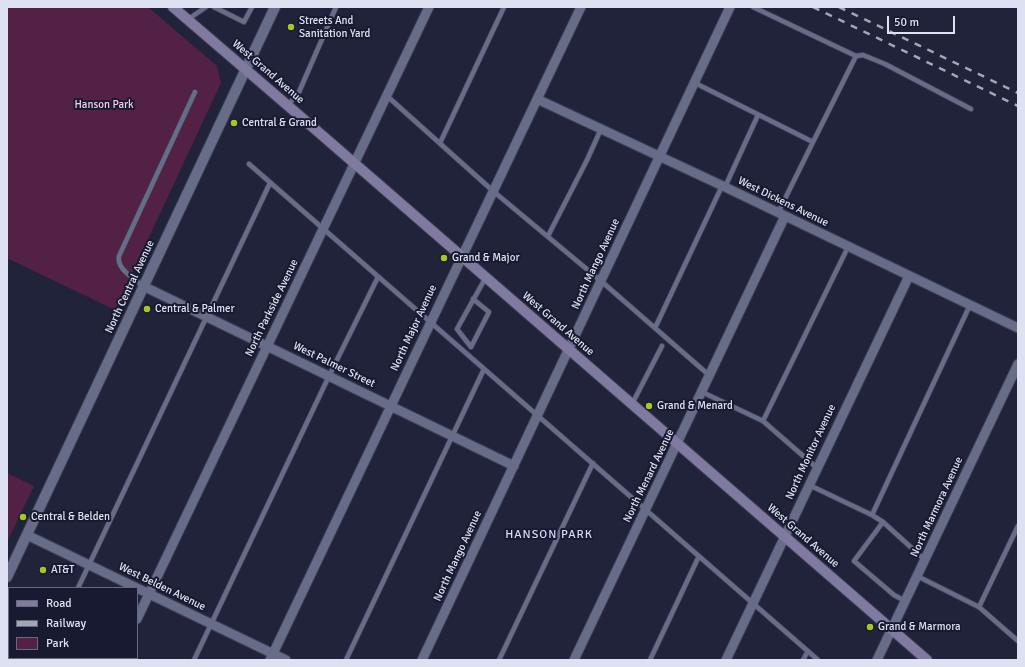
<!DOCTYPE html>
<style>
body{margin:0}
#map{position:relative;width:1025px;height:667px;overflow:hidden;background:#20233a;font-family:Signika,sans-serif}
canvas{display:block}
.frame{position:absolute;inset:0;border:8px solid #dee1f1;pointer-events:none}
.legend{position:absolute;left:8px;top:587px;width:130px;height:72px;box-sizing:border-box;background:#171a30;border:1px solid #676a7d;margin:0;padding:5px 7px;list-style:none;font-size:12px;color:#dee1f1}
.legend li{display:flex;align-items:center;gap:8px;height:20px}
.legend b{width:20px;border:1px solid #676a7d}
.scale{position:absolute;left:887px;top:16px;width:68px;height:18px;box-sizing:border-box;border:2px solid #dee1f1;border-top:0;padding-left:5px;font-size:12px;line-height:14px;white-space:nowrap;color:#dee1f1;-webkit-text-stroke:3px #171a30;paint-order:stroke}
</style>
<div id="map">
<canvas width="1025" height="667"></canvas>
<div class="frame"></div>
<ul class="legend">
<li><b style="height:5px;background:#8079a0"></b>Road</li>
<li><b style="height:5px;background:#a3a6b8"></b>Railway</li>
<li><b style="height:11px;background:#532046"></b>Park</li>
</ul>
<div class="scale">50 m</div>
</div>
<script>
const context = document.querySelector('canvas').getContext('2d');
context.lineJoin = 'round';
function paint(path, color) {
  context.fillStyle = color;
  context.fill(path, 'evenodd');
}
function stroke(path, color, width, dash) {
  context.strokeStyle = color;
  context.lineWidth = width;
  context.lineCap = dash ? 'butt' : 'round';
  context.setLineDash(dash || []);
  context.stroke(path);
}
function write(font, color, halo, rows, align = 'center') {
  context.font = font + ' Signika,sans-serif';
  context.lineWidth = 4;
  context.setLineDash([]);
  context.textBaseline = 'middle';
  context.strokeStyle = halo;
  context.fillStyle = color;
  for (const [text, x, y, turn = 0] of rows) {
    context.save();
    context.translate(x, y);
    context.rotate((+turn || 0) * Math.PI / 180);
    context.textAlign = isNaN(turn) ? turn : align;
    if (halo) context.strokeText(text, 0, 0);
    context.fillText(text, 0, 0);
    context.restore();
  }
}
const green = new Path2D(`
 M 7,7 L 148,7 L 217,66 L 221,83 L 115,310 L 7,258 Z
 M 7,473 L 34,486 L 7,542 Z`);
const service = new Path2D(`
 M 214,7 L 244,22 L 252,7
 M 753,7 L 856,56 L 863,55 L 885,64 L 971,109
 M 187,20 L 206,7
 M 695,83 L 813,142 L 778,213
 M 387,96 L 493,191 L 601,281 L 710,376
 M 288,105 L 299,92 L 336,7
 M 813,142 L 856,56
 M 440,143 L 504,7
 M 249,164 L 818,660
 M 725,187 L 758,115
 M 548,236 L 587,160 L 601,129
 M 143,286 C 134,278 116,269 119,256 L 195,92
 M 473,299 L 489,312 L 471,347 L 457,329 L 486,277
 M 655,328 L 722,186
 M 702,392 L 763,421 L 817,468
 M 632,404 L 662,346
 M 763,421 L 848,247
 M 809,485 L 872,515 L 883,522 L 925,560
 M 872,515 L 970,305
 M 883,522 L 854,561 L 894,595 L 905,601
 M 917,576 L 979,607 L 1018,641
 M 78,588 L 270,183
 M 979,607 L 1018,526
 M 44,660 L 45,658
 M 194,660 L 329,376 L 378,277
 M 346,660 L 484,369
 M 499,660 L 593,463
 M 650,660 L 699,556
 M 803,660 L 808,651`);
const minor = new Path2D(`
 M 537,99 L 725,187 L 1018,328
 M 143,286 L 514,466
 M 27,535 L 286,660
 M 137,619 L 429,7
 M 117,660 L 118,658
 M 270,660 L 581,7
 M 422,660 L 730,7
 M 574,660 L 785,216
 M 726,660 L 909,276
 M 877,660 L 1018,364`);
const tertiary = new Path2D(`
 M 7,577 L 275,7`);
const secondary = new Path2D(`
 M 173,7 L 301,117 L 927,660`);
const rail = new Path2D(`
 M 813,7 L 1018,106
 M 839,7 L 1018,93`);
const markers = [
 [291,27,4,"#a5c822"],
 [234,123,4,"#a5c822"],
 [444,258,4,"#a5c822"],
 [147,309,4,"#a5c822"],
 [649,406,4,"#a5c822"],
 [23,517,4,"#a5c822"],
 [43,570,4,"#a5c822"],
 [870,627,4,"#a5c822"]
];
const poiNames = [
 ["Streets And",299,21],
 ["Sanitation Yard",299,34],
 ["Central & Grand",242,123],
 ["Grand & Major",452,258],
 ["Central & Palmer",155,309],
 ["Grand & Menard",657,406],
 ["Central & Belden",31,517],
 ["AT&T",51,570],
 ["Grand & Marmora",878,627]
];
const streetNames = [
 ["West Grand Avenue",268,72,41],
 ["West Dickens Avenue",783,202,26],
 ["North Mango Avenue",596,264,-65],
 ["North Central Avenue",130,287,-65],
 ["North Parkside Avenue",272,308,-64],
 ["West Grand Avenue",558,324,41],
 ["North Major Avenue",414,328,-65],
 ["West Palmer Street",334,365,26],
 ["North Monitor Avenue",811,452,-65],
 ["North Menard Avenue",649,476,-64],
 ["North Marmora Avenue",937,507,-65],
 ["West Grand Avenue",803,536,41],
 ["North Mango Avenue",458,556,-65],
 ["West Belden Avenue",162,587,26]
];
const parkNames = [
 ["Hanson Park",104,105]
];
const neighbourhoodNames = [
 ["HANSON PARK",549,535]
];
paint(green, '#532046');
stroke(service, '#3d3f53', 6);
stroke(minor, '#3d3f53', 11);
stroke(tertiary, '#3d3f53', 12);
stroke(secondary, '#3d3f53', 12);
stroke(service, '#676c88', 4.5);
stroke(minor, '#676c88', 9);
stroke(tertiary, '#676c88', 10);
stroke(secondary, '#8079a0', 10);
stroke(rail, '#a3a6b8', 2.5, [7, 7]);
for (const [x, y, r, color] of markers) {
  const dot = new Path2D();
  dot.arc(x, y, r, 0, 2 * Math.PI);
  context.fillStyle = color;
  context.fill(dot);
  stroke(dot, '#171a30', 1.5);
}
write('11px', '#dee1f1', '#171a30', poiNames, 'left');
write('11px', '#dee1f1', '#171a30', streetNames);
write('11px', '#f7cce8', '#171a30', parkNames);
context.letterSpacing = '1px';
write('12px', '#d4daf9', '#171a30', neighbourhoodNames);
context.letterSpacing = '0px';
</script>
